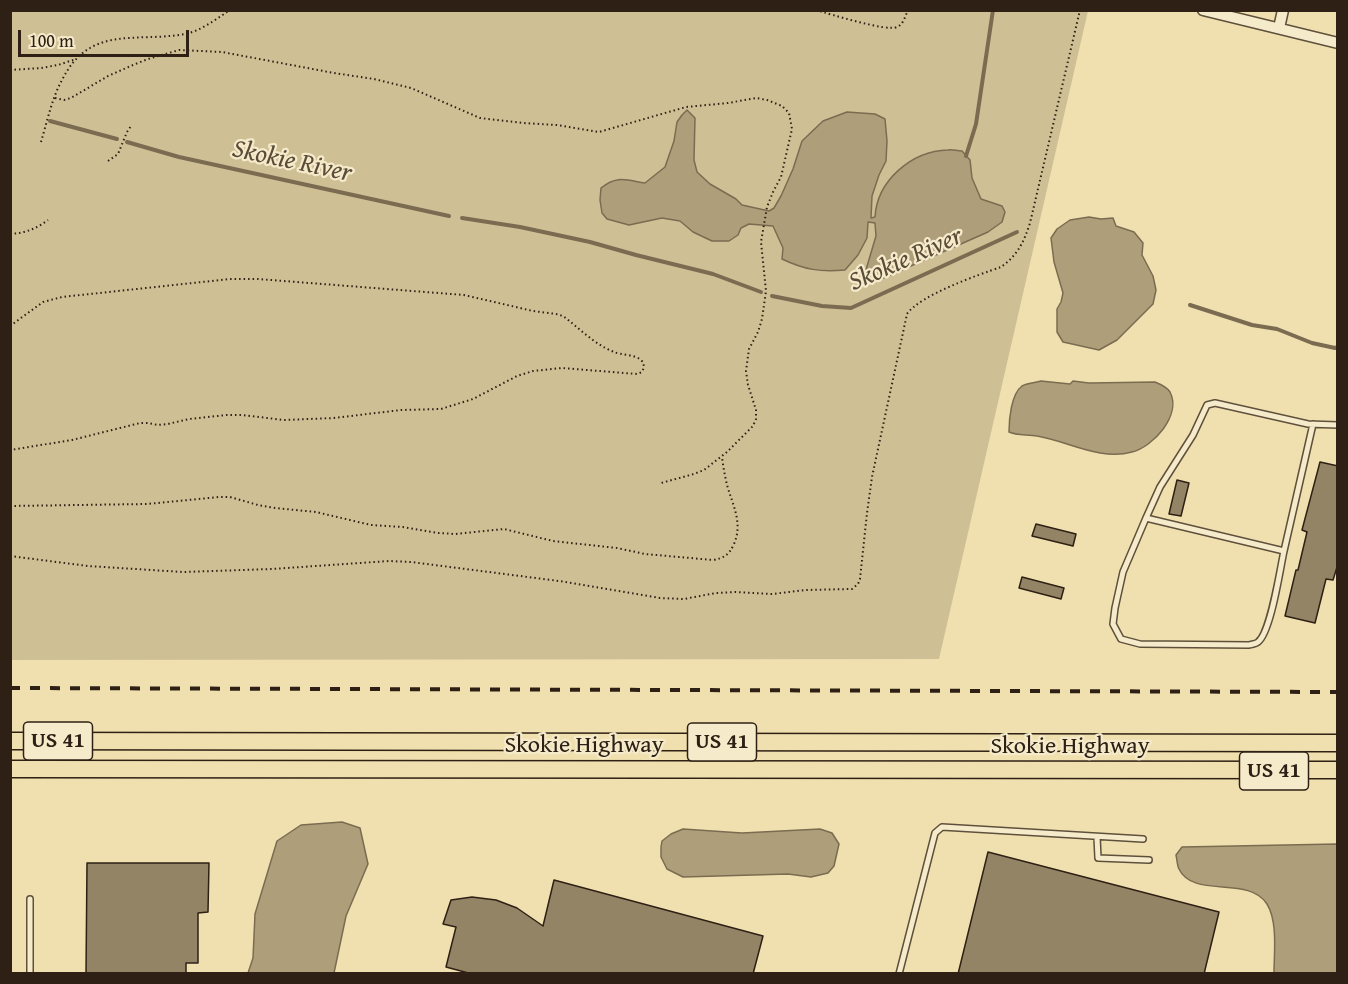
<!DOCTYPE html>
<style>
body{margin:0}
#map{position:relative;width:1348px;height:984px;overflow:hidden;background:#f0e0af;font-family:"Gentium Book Plus",serif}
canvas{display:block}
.frame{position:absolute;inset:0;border:12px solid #2e2014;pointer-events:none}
.scale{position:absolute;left:18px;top:30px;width:171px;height:27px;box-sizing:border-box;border:3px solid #2e2014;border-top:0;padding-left:8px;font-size:18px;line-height:21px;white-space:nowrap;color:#2e2014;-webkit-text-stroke:4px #f5ebcb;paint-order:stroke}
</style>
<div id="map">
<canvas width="1348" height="984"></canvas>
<div class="frame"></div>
<div class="scale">100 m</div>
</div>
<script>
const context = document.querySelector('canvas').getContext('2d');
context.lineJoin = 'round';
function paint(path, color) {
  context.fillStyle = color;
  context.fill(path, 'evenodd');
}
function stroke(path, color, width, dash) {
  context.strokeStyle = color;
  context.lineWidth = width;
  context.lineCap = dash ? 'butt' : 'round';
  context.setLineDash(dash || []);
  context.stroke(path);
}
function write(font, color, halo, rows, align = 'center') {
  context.font = font + ' "Gentium Book Plus",serif';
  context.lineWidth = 4.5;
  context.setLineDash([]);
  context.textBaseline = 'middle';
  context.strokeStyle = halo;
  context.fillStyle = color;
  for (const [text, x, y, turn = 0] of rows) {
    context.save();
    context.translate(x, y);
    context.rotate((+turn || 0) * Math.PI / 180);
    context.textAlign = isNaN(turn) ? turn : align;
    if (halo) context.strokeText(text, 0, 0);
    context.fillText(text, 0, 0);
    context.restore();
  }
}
const green = new Path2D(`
 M 10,11 L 1088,11 L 939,659 L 11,660 Z`);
const water = new Path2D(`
 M 687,110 L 695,118 L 694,160 L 697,172 L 710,184 L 736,199 L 742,205 L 769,211 L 774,208 L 781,196 L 793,169 L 802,141 L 823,121 L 847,112 L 875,114 L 885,119 L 887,141 L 886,161 L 879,175 L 872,196 L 871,218 L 875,217 C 877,181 911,151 948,150 C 952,149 957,151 962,151 L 970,160 L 972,178 L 981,199 L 1002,206 L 1005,212 L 1002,222 L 988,232 L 879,280 L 871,278 L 865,273 L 876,236 L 875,223 L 868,222 L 867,238 L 858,255 L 845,270 C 820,272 805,270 782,259 L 783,248 L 773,226 L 749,224 L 741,228 L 738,235 L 729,241 L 712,241 L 693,232 L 680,221 L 662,218 L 629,225 L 607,219 L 602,213 L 600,200 L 601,188 C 617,175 626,180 645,183 L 665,167 L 674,141 L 677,122 L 682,115 Z
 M 1089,217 L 1101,219 L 1113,218 L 1116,226 L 1134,232 L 1143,243 L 1142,255 L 1153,276 L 1156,290 L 1153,304 L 1117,340 L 1099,350 L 1063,342 L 1057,332 L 1057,309 L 1061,302 L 1063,293 L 1054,262 L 1051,238 L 1057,229 L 1070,220 Z
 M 1041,381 L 1070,384 L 1073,381 L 1089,383 L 1155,382 C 1160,384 1167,387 1170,392 C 1182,415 1153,447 1132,452 C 1100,461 1068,441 1037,436 C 1028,434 1017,436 1009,432 C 1009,420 1011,394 1022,386 C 1027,383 1035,383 1041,381 Z
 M 342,822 L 360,828 L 368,864 L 346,916 L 334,973 L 248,973 L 253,958 L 255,914 L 277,841 L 301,825 Z
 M 683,829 L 742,833 L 820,829 L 832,833 L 839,844 L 834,866 L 828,873 L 811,877 L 788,874 L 683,877 L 667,869 L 661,857 L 661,847 L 662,841 L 671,834 Z
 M 1337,844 L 1337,973 L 1274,973 C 1274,953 1278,922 1267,904 C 1249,875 1193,899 1179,869 C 1177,865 1177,859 1176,855 L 1182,847 Z`);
const stream = new Path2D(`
 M 50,121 L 117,139
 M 127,142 L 179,157 L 449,216
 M 966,156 L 976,124 L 993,10
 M 462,218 L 520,227 L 590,242 L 636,255 L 713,274 L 761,292
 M 772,296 L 822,306 L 851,308 L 1017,232
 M 1190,305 L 1252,325 L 1277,329 L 1312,343 L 1335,348 L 1338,347`);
const building = new Path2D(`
 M 1320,462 L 1338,466 L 1338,564 L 1333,580 L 1326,579 L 1315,623 L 1285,616 L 1296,570 L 1298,570 L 1307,532 L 1302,530 Z
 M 1177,480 L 1189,483 L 1181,516 L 1169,514 Z
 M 1036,524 L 1076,534 L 1073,546 L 1032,536 Z
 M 1022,577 L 1064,588 L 1061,599 L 1019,588 Z
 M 988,852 L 1219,912 L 1204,974 L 958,974 Z
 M 87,863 L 209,863 L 208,912 L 198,913 L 198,963 L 186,963 L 186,974 L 86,974 Z
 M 554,880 L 763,936 L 753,974 L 472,974 L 446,967 L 456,927 L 443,924 L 451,900 L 472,897 L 496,900 L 517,908 L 543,926 Z`);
const path = new Path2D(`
 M 816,10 C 830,14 887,32 897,27 C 904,24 905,16 908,10
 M 10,70 L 41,68 L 58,65 L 76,59
 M 55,98 L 64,100 L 71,98 L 108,76 L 133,65 L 148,59 L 179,50 L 222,52 L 334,73 L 374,79 L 411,88 L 480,118 L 523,123 L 557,125 L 599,132 L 686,107 L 728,103 L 756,98 L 767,100 L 782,106 L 789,113 L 792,129 L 781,177 L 773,192 L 767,207 L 761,242 L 766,291 L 762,319 L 758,332 L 749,349 L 746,371 L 748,385 L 756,410 L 756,419 L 753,426 L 727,452 L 704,470 L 694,474 L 661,483
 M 41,142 C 47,122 52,98 62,80 C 90,24 136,43 185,34 C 201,31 216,19 230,10
 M 108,161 L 118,154 L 127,132 L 131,126
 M 10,234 C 25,233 36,229 48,220
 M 10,326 L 43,302 L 62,297 L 230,279 L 258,279 L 464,295 L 533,311 L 556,314 L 563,316 L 567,319 C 582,331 596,345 614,352 C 621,355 634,354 641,360 C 645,364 644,368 642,372 L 637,374 L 562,368 L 533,371 L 517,376 L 473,399 L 441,409 L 401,410 L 334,418 L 284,420 L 242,415 L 227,415 L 189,419 L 168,424 L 158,425 L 148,423 L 140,423 L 72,440 L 10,450
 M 10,506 L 147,504 L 219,497 L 230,497 L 258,505 L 275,508 L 316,512 L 371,525 L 403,527 L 438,533 L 455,534 L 504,529 L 553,541 L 617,548 L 645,554 L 713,560 C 724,558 729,555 734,544 C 743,523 733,506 727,485 C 725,476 723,466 722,457
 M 10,556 L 88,566 L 183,572 L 272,569 L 389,561 L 411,562 L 559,581 L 660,598 L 684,599 L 716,593 L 736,592 L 772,594 L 806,590 L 852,589 L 858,584 L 860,579 L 867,513 L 872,477 L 907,314 C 920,295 978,275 1001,267 C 1017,256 1024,242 1030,223 L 1080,10`);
const service = new Path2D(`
 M 1313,424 L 1284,551 L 1146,518 L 1160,487 L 1193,435 L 1207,405 L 1215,403 L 1308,424 L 1338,425
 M 1146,518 L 1123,572 L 1115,608 L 1113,624 L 1121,639 L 1140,644 L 1249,645 C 1252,644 1256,644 1258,642 C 1271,632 1280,569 1284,551
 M 1097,837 L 1098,858 L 1149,860
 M 30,899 L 30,974
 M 899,974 L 935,833 L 942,827 L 1143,839`);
const minor = new Path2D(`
 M 1203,10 L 1338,43
 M 1279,28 L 1283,10`);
const trunk = new Path2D(`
 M 10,741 L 1338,743
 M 10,769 L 1338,770`);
const rail = new Path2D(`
 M 10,688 L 1338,692`);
const shields = [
 [58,741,69],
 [722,742,69],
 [1274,771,69]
];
const shieldNames = [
 ["US 41",58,741],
 ["US 41",722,742],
 ["US 41",1274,771]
];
const streetNames = [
 ["Skokie Highway",584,746],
 ["Skokie Highway",1070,747]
];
const waterNames = [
 ["Skokie River",292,162,12],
 ["Skokie River",906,260,-24]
];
paint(green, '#cfbf95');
paint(water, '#ae9f7a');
stroke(water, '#7b6c51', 1.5);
stroke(stream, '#7b6c51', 4);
paint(building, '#938465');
stroke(building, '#2e2014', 1.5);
stroke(service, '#5e503b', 8);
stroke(minor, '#5e503b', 13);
stroke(trunk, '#2e2014', 19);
stroke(path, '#2e2014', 2, [1.5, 3]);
stroke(service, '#f5ebcb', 5);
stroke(minor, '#f5ebcb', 10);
stroke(trunk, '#f0e0af', 16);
stroke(rail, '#2e2014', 4, [10, 10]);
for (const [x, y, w] of shields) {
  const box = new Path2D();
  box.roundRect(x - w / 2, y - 19, w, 38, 4.5);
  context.fillStyle = '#f5ebcb';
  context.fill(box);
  stroke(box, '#2e2014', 1.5);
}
write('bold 22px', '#2e2014', null, shieldNames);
write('24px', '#2e2014', '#f5ebcb', streetNames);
write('italic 26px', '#5b4c38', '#f5ebcb', waterNames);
</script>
